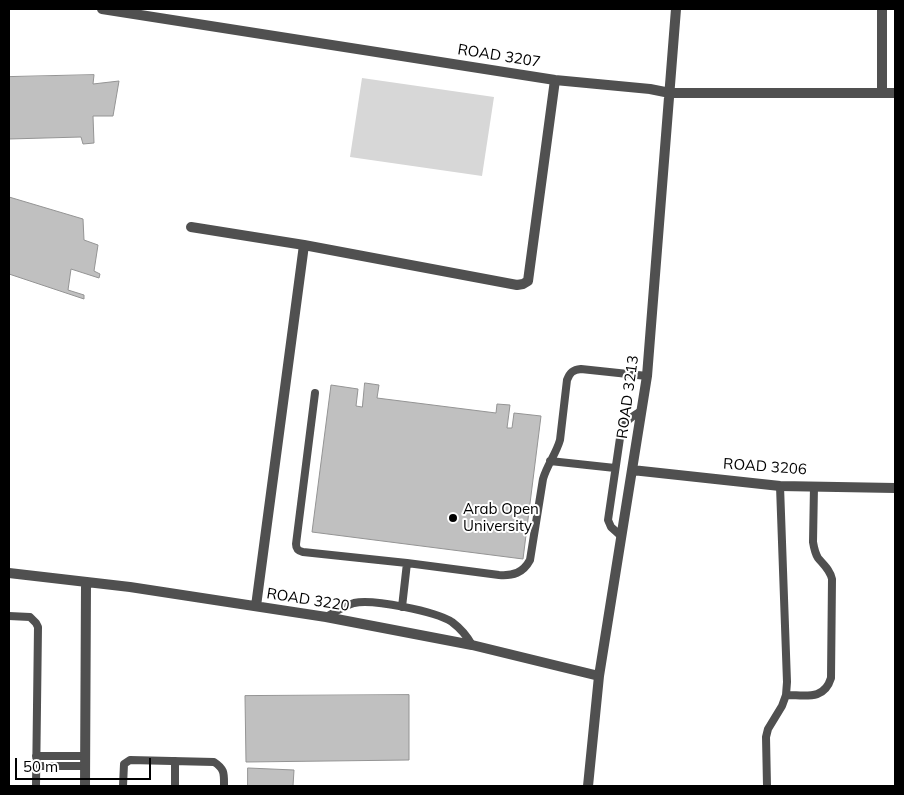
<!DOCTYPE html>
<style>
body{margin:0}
#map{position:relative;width:904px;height:795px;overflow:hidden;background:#fff;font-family:Mulish,sans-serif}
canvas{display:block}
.frame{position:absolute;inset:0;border:10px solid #000;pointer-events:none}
.scale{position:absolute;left:15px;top:758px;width:136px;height:22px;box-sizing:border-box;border:2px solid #000;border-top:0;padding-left:6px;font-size:15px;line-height:18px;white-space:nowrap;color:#000;-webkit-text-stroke:4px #fff;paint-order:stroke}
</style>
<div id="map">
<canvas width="904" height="795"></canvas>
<div class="frame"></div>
<div class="scale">50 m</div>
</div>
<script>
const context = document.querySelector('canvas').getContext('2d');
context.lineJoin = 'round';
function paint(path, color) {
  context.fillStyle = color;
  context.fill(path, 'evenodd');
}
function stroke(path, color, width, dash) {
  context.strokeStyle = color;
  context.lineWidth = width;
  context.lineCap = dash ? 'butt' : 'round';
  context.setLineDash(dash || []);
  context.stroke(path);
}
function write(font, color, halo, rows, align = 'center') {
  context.font = font + ' Mulish,sans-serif';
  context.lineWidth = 4;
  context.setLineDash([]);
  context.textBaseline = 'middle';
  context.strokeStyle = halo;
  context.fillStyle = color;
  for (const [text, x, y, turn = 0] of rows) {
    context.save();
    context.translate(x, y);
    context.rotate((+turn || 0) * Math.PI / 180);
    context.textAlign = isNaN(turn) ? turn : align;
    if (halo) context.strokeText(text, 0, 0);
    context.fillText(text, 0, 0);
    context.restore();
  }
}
const green = new Path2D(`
 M 362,78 L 494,97 L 482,176 L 350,157 Z`);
const building = new Path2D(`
 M 94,75 L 93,84 L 119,81 L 113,116 L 93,116 L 94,143 L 83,144 L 81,137 L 9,139 L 9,77 Z
 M 9,197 L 83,219 L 84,240 L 98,245 L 94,271 L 100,274 L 99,278 L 71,269 L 68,290 L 84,295 L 84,299 L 9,274 Z
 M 365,383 L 379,385 L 377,398 L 496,413 L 497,404 L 510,405 L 507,428 L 512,428 L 514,413 L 541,416 L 523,559 L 312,532 L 331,385 L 358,389 L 356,406 L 362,407 Z
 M 409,695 L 409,760 L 246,762 L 245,696 Z
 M 248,768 L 294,770 L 293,786 L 248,786 Z`);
const service = new Path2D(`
 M 315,393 L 296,544 C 296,549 298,551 303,552 L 407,563 L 499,575 C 513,576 523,573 530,560 L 543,479 C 547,465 556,454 560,440 L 567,380 C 570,372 573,370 581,369 L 647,376
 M 550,461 L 615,468
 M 621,536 L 611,527 L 608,520 L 620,438 C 623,422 628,419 641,411
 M 402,607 L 407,563
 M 9,616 L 30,617 L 36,623 L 38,627 L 36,786
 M 326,617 C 335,612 344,606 354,603 C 373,599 435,611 452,622 C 460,628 467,636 472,645
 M 786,695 C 805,695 824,701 831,678 L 832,579 C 830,570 824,565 818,558 C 815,553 814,548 813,542 L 814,486
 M 36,756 L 85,756
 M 175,761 L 175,786
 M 36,766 L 85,766
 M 123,786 L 124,764 L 130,760 L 214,762 C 225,769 224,774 224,786
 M 767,786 L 766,737 L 768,729 L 782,706 L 786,695 L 787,682 L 780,486`);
const minor = new Path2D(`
 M 102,9 L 555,80 L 650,89 L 670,93 L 895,93
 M 882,93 L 882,9
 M 191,227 L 304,245 L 517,285 L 523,284 L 528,281 L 555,80
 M 632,470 L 780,486 L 895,488
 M 9,573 L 130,587 L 326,617 L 472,645 L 599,676
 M 256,606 L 304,245
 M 85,786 L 86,583
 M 588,786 L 599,676 L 647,376 L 676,9`);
const markers = [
 [453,518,5,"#000"]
];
const streetNames = [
 ["ROAD 3207",499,56,9],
 ["ROAD 3213",628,397,-82],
 ["ROAD 3206",765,467,4],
 ["ROAD 3220",308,600,9]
];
const poiNames = [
 ["Arab Open",463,509],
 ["University",463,526]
];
paint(green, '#d7d7d7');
paint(building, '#c0c0c0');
stroke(building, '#949494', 1);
stroke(service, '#505050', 8);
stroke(minor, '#505050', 10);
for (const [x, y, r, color] of markers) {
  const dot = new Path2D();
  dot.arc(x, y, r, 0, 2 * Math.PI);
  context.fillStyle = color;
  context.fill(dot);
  stroke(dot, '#fff', 2);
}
write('15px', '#000', '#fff', streetNames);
write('15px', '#000', '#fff', poiNames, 'left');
</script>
